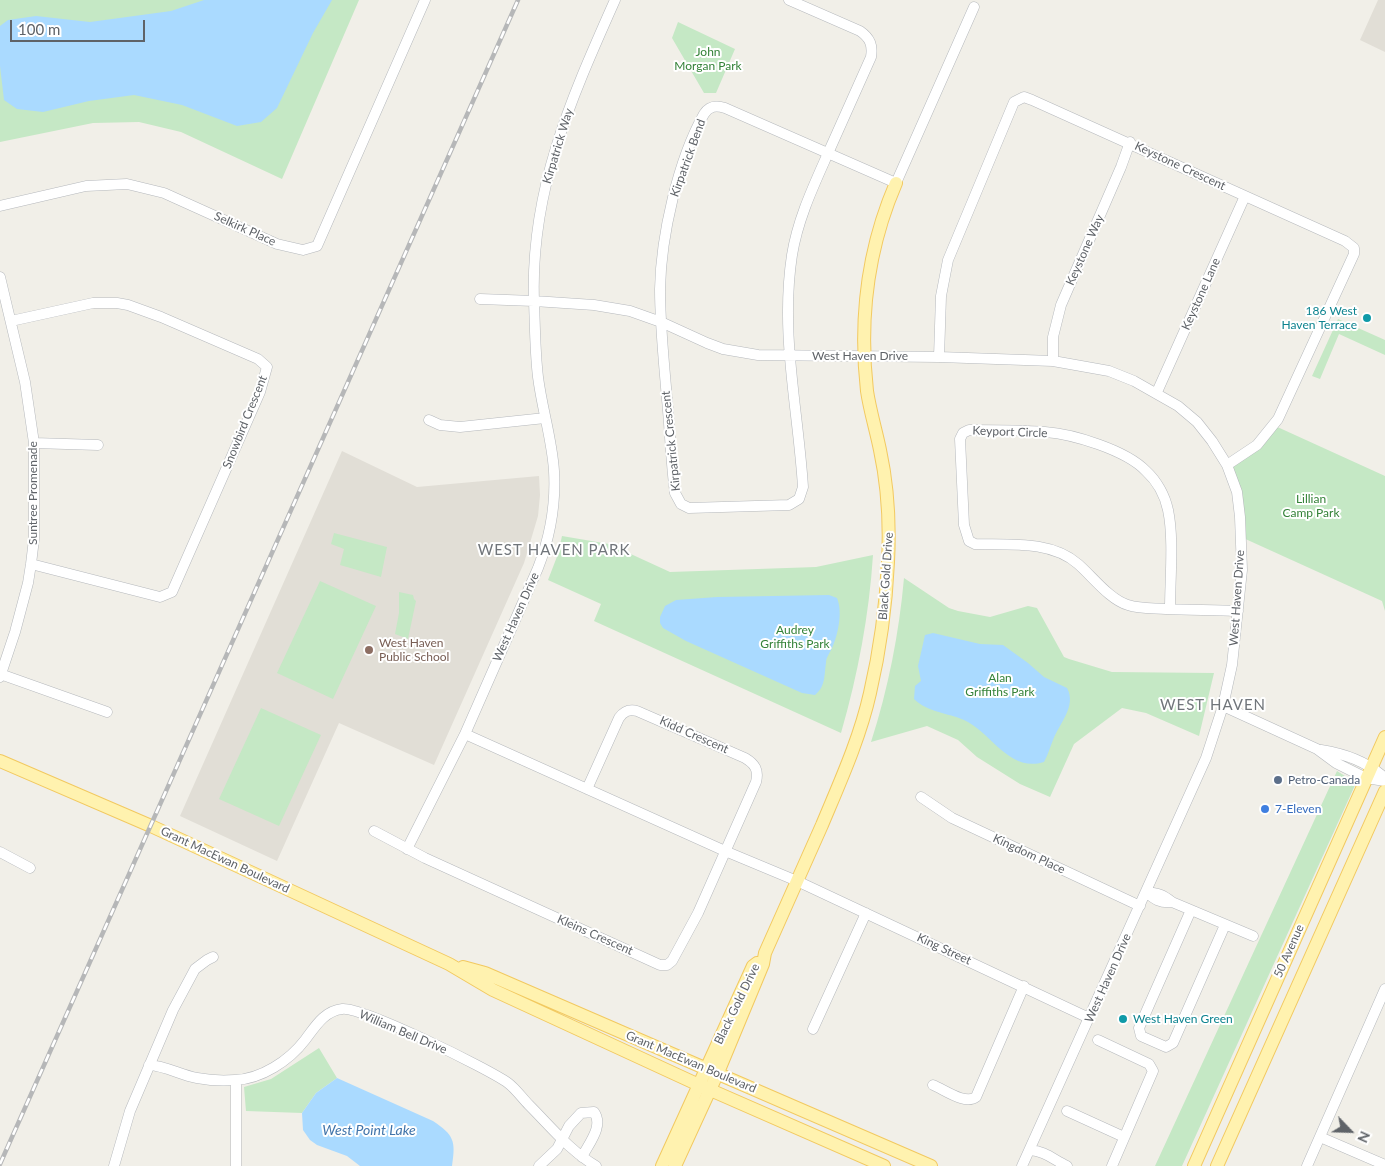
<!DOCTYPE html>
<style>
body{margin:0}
#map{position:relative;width:1385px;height:1166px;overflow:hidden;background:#f1efe8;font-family:Lato,sans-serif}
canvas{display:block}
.north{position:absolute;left:1325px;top:1106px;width:50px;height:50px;-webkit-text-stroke:4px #fff;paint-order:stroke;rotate:114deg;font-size:14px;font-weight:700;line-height:20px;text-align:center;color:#5f6368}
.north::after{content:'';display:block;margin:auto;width:18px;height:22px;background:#5f6368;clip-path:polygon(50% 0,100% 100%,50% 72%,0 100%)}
.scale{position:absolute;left:10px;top:20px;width:135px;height:22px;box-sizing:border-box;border:2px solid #5f6368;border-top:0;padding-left:6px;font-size:15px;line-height:18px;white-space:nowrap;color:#5f6368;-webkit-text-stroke:4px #fff;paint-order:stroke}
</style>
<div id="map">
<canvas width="1385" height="1166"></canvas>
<div class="north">N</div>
<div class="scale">100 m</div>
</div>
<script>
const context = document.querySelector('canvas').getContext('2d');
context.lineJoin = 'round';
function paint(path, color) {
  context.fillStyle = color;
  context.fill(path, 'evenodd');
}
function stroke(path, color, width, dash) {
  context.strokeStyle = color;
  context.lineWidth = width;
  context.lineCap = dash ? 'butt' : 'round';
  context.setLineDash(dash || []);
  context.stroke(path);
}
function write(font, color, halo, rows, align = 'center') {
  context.font = font + ' Lato,sans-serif';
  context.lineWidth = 4;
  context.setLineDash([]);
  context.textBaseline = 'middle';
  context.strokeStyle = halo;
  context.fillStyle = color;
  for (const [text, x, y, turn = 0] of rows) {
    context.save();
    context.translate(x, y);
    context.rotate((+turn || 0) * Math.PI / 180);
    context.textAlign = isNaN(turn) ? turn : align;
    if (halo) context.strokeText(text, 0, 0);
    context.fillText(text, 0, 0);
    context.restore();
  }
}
const education = new Path2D(`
 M 1378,0 L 1385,0 L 1385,52 L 1360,40 Z
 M 342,451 L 417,487 L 539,476 L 540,495 L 538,516 L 524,563 L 434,765 L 339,723 L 277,861 L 180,816 Z`);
const green = new Path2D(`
 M 0,0 L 359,0 L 282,179 L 181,132 L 139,122 L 93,123 L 0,142 Z
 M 678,22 L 735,49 L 716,93 L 704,93 L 672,38 Z
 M 1338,319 L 1385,340 L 1385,355 L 1339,334 L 1320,379 L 1312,376 Z
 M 1273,425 L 1385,476 L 1385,611 L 1382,601 L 1241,537 L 1227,465 Z
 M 334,533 L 387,547 L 381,577 L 340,565 L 344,549 L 331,544 Z
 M 562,536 L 609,544 L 670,572 L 816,567 L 873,555 C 869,616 858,674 841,733 L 594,621 L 601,604 L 548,580 L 558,554 Z
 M 904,578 L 949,608 L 958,611 L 990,617 L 1028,606 L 1037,608 L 1064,657 L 1069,659 L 1112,672 L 1214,673 L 1199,736 L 1146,713 L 1122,708 L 1074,744 L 1050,797 L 1020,784 L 977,757 L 958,740 L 927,726 L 871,742 C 888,689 899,634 904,578 Z
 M 320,581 L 376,606 L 333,699 L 277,673 Z
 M 399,592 L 413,595 L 414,599 L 416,601 L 408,639 L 395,634 L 399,613 Z
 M 261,708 L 321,735 L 279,826 L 219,799 Z
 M 1337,771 L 1356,783 L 1182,1166 L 1155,1166 Z
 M 319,1048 L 337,1078 L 316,1093 L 302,1113 L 246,1111 L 244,1087 L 271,1079 Z`);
const water = new Path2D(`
 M 204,0 L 332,0 L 313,33 L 277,108 L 261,122 L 237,126 L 182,105 L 134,95 L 89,101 L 43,112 L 17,109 L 4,100 L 0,66 L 0,26 L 8,20 L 36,16 L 90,22 L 171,11 Z
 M 829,595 L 837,598 C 843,612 838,635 832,648 C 830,653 826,657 826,663 C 824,675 826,686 815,695 L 802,693 L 686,641 L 663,628 L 660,623 L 660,617 L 665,606 L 676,600 L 717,597 Z
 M 933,633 L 980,644 L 1003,645 L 1028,663 L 1044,677 L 1067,688 C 1077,706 1059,724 1053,740 C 1050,747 1048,755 1044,762 C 1009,773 991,732 964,720 C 948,713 927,712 914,699 L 915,686 L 921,681 L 918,666 L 925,635 Z
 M 337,1078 L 433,1121 C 454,1135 456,1141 452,1166 L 360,1166 L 347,1156 L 317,1145 L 310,1140 L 303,1130 L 302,1113 L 316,1093 Z`);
const minor = new Path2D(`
 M 789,0 L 860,31 C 870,38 873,45 871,57 C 857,88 843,120 829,151 C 814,185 798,218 792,255 C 780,334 798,408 803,487 L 799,499 L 789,505 L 689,508 L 681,504 L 675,493 C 671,462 670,430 667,399 C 664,362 660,326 660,289 C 661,236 678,160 704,114 C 709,106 716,105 725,108 L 896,183 L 974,7
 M 0,206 L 86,186 L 127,184 L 164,193 L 277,244 L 303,250 L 317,246 L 425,0
 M 0,277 L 25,382 L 34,443 L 34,539 L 31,564 L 28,583 L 15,632 L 0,677
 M 480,299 L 534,301 C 530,190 571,99 615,0
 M 11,321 L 93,303 L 117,303 L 128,305 L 161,317 L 258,359 L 267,367 L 260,392 L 172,592 L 160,597 L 31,564
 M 939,357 L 941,296 L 948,260 L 1014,102 L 1024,97 L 1032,100 L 1345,241 L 1354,248 L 1354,254 L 1278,419 L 1257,445 L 1227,465
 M 1053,361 L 1053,337 L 1061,305 L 1121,167 L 1130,142
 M 1157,392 L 1245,196
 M 429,420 L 440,425 L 460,427 L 545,418
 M 34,443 L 98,445
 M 1170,609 C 1170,580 1174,538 1168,510 C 1165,496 1157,481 1146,471 C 1126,450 1073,434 1045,432 C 1020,430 994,430 969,430 L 963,433 L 960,439 L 964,525 L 969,541 L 975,544 C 1008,545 1051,540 1078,564 C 1092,576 1110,600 1128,605 C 1140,609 1153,608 1166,609 C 1190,610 1214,610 1238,611
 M 0,674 L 107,712
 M 1223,706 L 1317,749 L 1336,763 L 1366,778 L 1385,781
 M 1321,750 C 1345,754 1366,761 1385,778
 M 921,797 L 952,818 L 1140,906
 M 374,831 L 425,858 L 660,965 L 667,965 L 672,961 L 698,913 L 756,782 C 759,770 755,764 745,758 L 637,711 C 629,709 624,711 619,718 L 587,789
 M 407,849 L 465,734
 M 0,852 L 30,868
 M 1146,892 C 1158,893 1163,895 1172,902 L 1253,936
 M 1146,892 C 1155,900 1160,903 1172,902
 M 1191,910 L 1139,1028 L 1141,1036 L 1166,1047 L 1173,1043 L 1225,925
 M 813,1029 L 866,913
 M 1098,1040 L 1149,1064 L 1153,1071 L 1112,1166
 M 149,1065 C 166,1066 180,1075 197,1078 C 208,1080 223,1081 235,1080 C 261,1079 289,1061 305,1040 C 315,1027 324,1011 342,1009 C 361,1006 489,1069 508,1083 C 516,1089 522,1098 529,1105 C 550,1126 570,1151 596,1166
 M 236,1080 L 236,1166
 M 933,1085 C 945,1090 965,1105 976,1097 L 1024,986
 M 1067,1111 L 1124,1137
 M 1320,1137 L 1385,1165
 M 1030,1150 C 1045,1151 1054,1160 1067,1166
 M 114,1166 L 130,1111 L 173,1010 L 195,969 L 207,960 L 213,957
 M 539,1166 L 557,1149 L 569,1126 L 581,1113 L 594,1112 C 604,1126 589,1143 582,1157
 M 1022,1166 L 1206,758 L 1223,706 L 1232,665 L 1242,570 L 1240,517 L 1237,492 L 1227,465 L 1212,441 L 1197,422 L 1178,406 L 1134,381 L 1109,371 L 1053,361 L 939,357 L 758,355 L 723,349 L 707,343 L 661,322 L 630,311 L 594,305 L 534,301 C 535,326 535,352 538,377 C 542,409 552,439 554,471 C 556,505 550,537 538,568 L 465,734 L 725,851 L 797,881 L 1089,1018
 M 1307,1166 L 1385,989`);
const major = new Path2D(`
 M 0,761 L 151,826 L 449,964 L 493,990 L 699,1085 L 884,1166
 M 463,967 L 485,973 L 931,1166
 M 662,1166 L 753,966 L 757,963
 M 675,1166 L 719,1070 L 763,964 L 765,953 C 784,911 803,868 822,825 C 840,782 860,738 870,693 C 880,650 886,606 888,562 C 890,524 888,487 880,450 C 876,430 870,411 867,391 C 859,319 867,250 896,183
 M 1194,1166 L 1385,737
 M 1217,1166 L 1385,791`);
const rail = new Path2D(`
 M 0,1164 L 518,0`);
const markers = [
 [1367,318,5,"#0f9aa8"],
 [369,650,5,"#8d6e63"],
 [1278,780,5,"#5c6f8a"],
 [1265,809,5,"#3f7fe0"],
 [1123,1019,5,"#0f9aa8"]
];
const parkNames = [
 ["John",708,52],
 ["Morgan Park",708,66],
 ["Lillian",1311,499],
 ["Camp Park",1311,513],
 ["Audrey",795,630],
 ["Griffiths Park",795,644],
 ["Alan",1000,678],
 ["Griffiths Park",1000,692]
];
const streetNames = [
 ["Kirpatrick Way",558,146,-73],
 ["Kirpatrick Bend",688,158,-70],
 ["Keystone Crescent",1180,166,25],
 ["Selkirk Place",245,229,24],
 ["Keystone Way",1085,250,-66],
 ["Keystone Lane",1201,294,-66],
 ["West Haven Drive",860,356],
 ["Snowbird Crescent",245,422,-68],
 ["Keyport Circle",1010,432,2],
 ["Kirpatrick Crescent",671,441,-96],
 ["Suntree Promenade",33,493,-90],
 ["Black Gold Drive",886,576,-86],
 ["West Haven Drive",1237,598,-86],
 ["West Haven Drive",516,617,-66],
 ["Kidd Crescent",694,735,24],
 ["Kingdom Place",1029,854,25],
 ["Grant MacEwan Boulevard",225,860,25],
 ["Kleins Crescent",595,935,24],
 ["King Street",944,949,25],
 ["50 Avenue",1289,951,-66],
 ["West Haven Drive",1108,978,-66],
 ["Black Gold Drive",737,1004,-64],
 ["William Bell Drive",403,1032,23],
 ["Grant MacEwan Boulevard",691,1062,23]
];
const cultureNames = [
 ["186 West",1357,311],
 ["Haven Terrace",1357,325],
 ["West Haven Green",1133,1019,"left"]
];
const educationNames = [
 ["West Haven",379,643],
 ["Public School",379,657]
];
const serviceNames = [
 ["Petro-Canada",1288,780]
];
const shopNames = [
 ["7-Eleven",1275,809]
];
const waterNames = [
 ["West Point Lake",369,1130]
];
const quarterNames = [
 ["WEST HAVEN PARK",554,550],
 ["WEST HAVEN",1213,705]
];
paint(education, '#e1ded6');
paint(green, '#c5e8c5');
paint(water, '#aadaff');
stroke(minor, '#b5b8bc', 11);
stroke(major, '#f2c960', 14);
stroke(minor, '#fff', 10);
stroke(major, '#fff2af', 12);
stroke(rail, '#b6b7b8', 4.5);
stroke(rail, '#fff', 2.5, [8]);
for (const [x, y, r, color] of markers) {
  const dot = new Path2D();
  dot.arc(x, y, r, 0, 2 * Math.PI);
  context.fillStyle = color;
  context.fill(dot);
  stroke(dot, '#fff', 2);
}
write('12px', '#348238', '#fff', parkNames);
write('12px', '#5f6368', '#fff', streetNames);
write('12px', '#0d838f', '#fff', cultureNames, 'right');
write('12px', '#785e54', '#fff', educationNames, 'left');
write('12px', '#4e5e75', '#fff', serviceNames, 'left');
write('12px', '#366cbe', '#fff', shopNames, 'left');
write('italic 14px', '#4174aa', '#fff', waterNames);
context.letterSpacing = '1px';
write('15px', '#70757a', '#fff', quarterNames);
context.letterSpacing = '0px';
</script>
